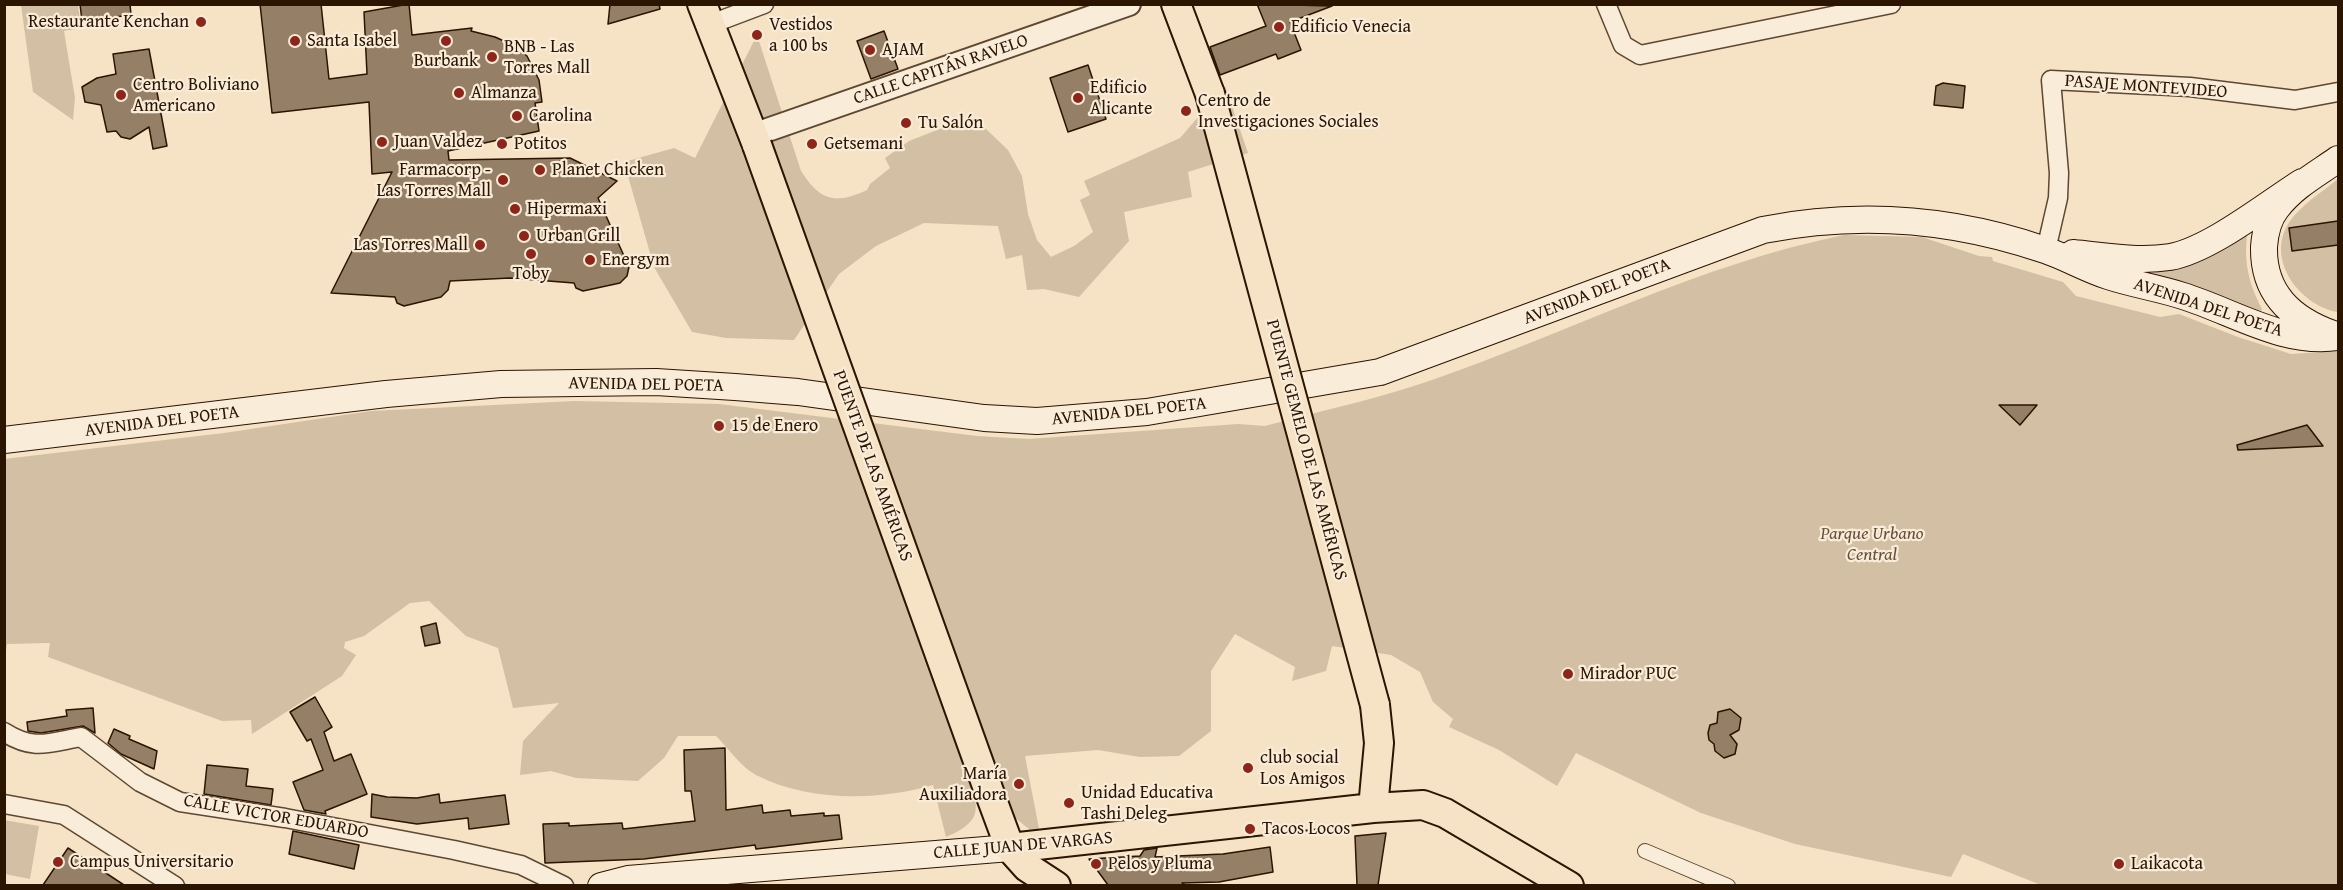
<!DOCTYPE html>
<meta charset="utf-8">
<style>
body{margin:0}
#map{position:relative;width:2343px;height:890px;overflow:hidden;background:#f6e2c4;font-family:"Gentium Book Plus",serif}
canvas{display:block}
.frame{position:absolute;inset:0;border:6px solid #2b1400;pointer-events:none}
</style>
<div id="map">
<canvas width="2343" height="890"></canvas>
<div class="frame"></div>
</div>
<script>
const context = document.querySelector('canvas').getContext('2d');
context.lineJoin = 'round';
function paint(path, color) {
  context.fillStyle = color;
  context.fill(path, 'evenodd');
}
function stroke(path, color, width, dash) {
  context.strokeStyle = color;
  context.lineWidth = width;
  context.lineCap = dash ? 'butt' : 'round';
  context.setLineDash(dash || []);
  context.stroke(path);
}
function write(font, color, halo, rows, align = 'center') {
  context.font = font + ' "Gentium Book Plus",serif';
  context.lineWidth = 4.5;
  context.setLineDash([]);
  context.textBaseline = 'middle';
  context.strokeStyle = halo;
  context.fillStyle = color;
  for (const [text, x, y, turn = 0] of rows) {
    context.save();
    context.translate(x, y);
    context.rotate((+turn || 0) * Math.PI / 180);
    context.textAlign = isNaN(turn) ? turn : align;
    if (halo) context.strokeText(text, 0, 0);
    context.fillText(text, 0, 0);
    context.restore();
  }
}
const green = new Path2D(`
 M 21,5 L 78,5 L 81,28 L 64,31 L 75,98 L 73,120 L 33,92 Z
 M 757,35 L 801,171 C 820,201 835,205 867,190 L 870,184 L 890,168 L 885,158 L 909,141 L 947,126 L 985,128 L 1008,150 L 1022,176 L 1028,214 L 1037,240 L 1051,257 L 1074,246 L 1093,232 L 1080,200 L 1090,195 L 1084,181 L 1180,138 L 1225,86 L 1248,153 L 1188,172 L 1192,197 L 1124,212 L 1129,241 L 1079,297 L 1044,289 L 1027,290 L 1022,255 L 1006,259 L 998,226 L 924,223 L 876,246 L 839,274 L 794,340 L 726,338 L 692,332 L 654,267 L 624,162 L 674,148 L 695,158 Z
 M 2338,179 L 2338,312 C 2304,307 2269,266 2285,230 C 2295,208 2320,194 2338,179 Z
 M 2248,229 C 2243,260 2248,282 2262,309 L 2260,312 L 2152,273 L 2198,263 L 2226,247 Z
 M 1844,235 L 1922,237 L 1979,256 L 1992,257 L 1993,261 L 2063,282 L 2076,296 L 2160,317 L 2179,314 L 2238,337 L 2291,354 L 2338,351 L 2338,885 L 2041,885 L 1963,854 L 1951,877 L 1795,844 L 1701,813 L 1576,753 L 1557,786 L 1499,750 L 1449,727 L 1453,719 L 1433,702 L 1420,672 L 1391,655 L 1332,646 L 1326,671 L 1292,681 L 1295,667 L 1235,634 L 1211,671 L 1211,731 L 1179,756 L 1140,757 L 1098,750 L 1025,756 L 1041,839 L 1013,816 L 984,735 L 963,765 C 976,802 990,819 946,837 L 933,785 C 878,801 809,802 756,775 C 742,768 728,748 716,736 L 678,736 L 664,758 L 638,781 L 576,778 L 551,771 L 520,775 L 523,741 L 559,703 L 513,708 L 498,648 L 466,636 L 429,601 L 410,603 L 364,636 L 345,642 L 344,648 L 356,655 L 342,676 L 252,734 L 251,720 L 222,721 L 48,657 L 50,643 L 7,644 L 5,657 L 4,459 L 224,433 L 371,411 L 575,401 L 719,404 L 977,436 L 1029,439 L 1238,424 L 1265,426 C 1320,411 1378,399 1432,380 C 1570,332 1700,264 1844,235 Z
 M 4,820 L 39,826 L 30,879 L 5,874 Z`);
const building = new Path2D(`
 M 80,4 L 130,4 L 131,15 L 82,21 Z
 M 260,4 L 321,4 L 329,79 L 367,74 L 364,12 L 409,4 L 412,35 L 472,28 L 471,31 L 495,37 L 515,46 L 527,56 L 539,80 L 542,102 L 535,103 L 539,131 L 448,151 L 449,160 L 570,158 L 617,181 L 598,198 L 629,267 L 627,276 L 620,283 L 583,291 L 576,288 L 574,283 L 510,278 L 450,281 L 448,290 L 441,297 L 404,306 L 397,303 L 395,297 L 331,293 L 392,172 L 372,174 L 369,102 L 272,113 Z
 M 610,4 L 659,4 L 660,9 L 608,24 Z
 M 1257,4 L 1332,6 L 1290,22 L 1301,50 L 1278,59 L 1276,54 L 1220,75 L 1210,47 L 1266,26 Z
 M 884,31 L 898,69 L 871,79 L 857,41 Z
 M 149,49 L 167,146 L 153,149 L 149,127 L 130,139 L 121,137 L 116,131 L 107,132 L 101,105 L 85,102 L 82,87 L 97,78 L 116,74 L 113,54 Z
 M 1088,65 L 1106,119 L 1068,132 L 1050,78 Z
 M 1943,83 L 1965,86 L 1963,108 L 1934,105 L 1936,86 Z
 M 2338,221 L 2338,245 L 2292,251 L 2289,228 Z
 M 1999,405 L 2037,405 L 2020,425 Z
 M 2307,425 L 2323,446 L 2238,450 L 2237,445 Z
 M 436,623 L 440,643 L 425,646 L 421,627 Z
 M 315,697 L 332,727 L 324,732 L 334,761 L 351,754 L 367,794 L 325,811 L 326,814 L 304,810 L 293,782 L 323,770 L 311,739 L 307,741 L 290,712 Z
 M 93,708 L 95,733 L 83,726 L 41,733 L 28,731 L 27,722 L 67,716 L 66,710 Z
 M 1730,709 L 1741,718 L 1739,730 L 1730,735 L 1737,744 L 1735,754 L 1724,758 L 1715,751 L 1714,744 L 1709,740 L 1708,733 L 1710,725 L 1717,723 L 1718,712 Z
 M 114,729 L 130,736 L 129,739 L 157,751 L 154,769 L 121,754 L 108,743 Z
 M 725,748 L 726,810 L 762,805 L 763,813 L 790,810 L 791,816 L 824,813 L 824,816 L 839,815 L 842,839 L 756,849 L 755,845 L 644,859 L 545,863 L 543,824 L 569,823 L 569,826 L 622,823 L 623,829 L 695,821 L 691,791 L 685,791 L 684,750 Z
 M 207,765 L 248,769 L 246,786 L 273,789 L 271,805 L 204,794 Z
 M 372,794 L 387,797 L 417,798 L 439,794 L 440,803 L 505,795 L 509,824 L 469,829 L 468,818 L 417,824 L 371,817 Z
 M 293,831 L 359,845 L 354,869 L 289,854 Z
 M 1386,833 L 1378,885 L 1357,885 L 1355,836 Z
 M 1270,847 L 1273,872 L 1219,882 L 1182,883 L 1185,885 L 1108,885 L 1089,859 L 1140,856 L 1144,850 L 1157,848 L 1155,857 L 1223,854 Z
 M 68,848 L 124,885 L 43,885 Z`);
const pedestrian = new Path2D(`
 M 1645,851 L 1728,886`);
const minor = new Path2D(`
 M 1606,4 L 1623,45 L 1640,55 L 1891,4
 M 711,24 L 764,4
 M 2046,250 L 2058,198 L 2059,173 L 2051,80 L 2190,87 L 2295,100 L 2338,92
 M 4,732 C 34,751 48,743 81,737 L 140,782 L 180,802 L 285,818 L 454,850 L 521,865 L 564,886
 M 4,804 L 64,815 L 175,886`);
const tertiary = new Path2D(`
 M 753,135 L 1129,4`);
const secondary = new Path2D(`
 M 2073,253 C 2105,256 2138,262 2170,257 C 2210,250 2267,204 2302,182
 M 2333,334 C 2291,319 2263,293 2264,247 C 2265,233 2268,219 2277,208 C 2294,186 2317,174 2338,159
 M 4,440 L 386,394 L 501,384 L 656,382 L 735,387 L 798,392 L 984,418 L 1037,421 L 1147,412 L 1380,372 L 1763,230 C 1859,211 1952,218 2045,250 C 2066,257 2086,269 2108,276 C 2132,284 2158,288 2183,296 C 2234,312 2283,345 2338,337
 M 601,886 L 628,879 L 1010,848`);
const primary = new Path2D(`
 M 702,4 L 757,145
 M 1176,4 L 1210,94
 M 987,786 L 1010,848 L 1027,867 L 1056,886
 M 1373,808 L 1379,743 L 1375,705
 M 1010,848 L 1373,808 L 1423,805 L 1445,813 L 1569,886`);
const primaryBridge = new Path2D(`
 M 1210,94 L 1375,705
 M 757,145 L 987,786`);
const markers = [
 [201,22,6,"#8f2418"],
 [1279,27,6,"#8f2418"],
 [757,35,6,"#8f2418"],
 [295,41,6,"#8f2418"],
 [446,41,6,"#8f2418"],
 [870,50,6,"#8f2418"],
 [492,57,6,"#8f2418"],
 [459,93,6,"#8f2418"],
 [121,95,6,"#8f2418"],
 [1078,98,6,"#8f2418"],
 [1186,111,6,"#8f2418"],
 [517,116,6,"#8f2418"],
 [906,123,6,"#8f2418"],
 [382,142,6,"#8f2418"],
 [502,144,6,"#8f2418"],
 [812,144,6,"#8f2418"],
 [540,170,6,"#8f2418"],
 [503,180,6,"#8f2418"],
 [515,209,6,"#8f2418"],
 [524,236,6,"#8f2418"],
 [480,245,6,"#8f2418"],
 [531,254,6,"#8f2418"],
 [590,260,6,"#8f2418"],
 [719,426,6,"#8f2418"],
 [1568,674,6,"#8f2418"],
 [1248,768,6,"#8f2418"],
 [1019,784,6,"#8f2418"],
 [1069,803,6,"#8f2418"],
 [1250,829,6,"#8f2418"],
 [58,862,6,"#8f2418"],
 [1096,864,6,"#8f2418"],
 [2119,864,6,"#8f2418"]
];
const poiNames = [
 ["Restaurante Kenchan",189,22,"right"],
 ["Vestidos",769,25],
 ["a 100 bs",769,46],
 ["Edificio Venecia",1291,27],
 ["Santa Isabel",307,41],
 ["BNB - Las",504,47],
 ["Torres Mall",504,68],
 ["AJAM",882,50],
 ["Burbank",446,61,"center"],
 ["Centro Boliviano",133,85],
 ["Americano",133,106],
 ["Edificio",1090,88],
 ["Alicante",1090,109],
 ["Almanza",471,93],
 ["Centro de",1198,101],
 ["Investigaciones Sociales",1198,122],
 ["Carolina",529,116],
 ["Tu Salón",918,123],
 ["Juan Valdez",394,142],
 ["Potitos",514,144],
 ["Getsemani",824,144],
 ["Farmacorp -",491,170,"right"],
 ["Las Torres Mall",491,191,"right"],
 ["Planet Chicken",552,170],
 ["Hipermaxi",527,209],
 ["Urban Grill",536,236],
 ["Las Torres Mall",468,245,"right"],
 ["Energym",602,260],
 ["Toby",531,274,"center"],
 ["15 de Enero",731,426],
 ["Mirador PUC",1580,674],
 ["club social",1260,758],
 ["Los Amigos",1260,779],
 ["María",1007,774,"right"],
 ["Auxiliadora",1007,795,"right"],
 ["Unidad Educativa",1081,793],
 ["Tashi Deleg",1081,814],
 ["Tacos Locos",1262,829],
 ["Campus Universitario",70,862],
 ["Pelos y Pluma",1108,864],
 ["Laikacota",2131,864]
];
const streetNames = [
 ["CALLE CAPITÁN RAVELO",941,70,-19],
 ["PASAJE MONTEVIDEO",2146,87,4],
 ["AVENIDA DEL POETA",1597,292,-21],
 ["AVENIDA DEL POETA",2208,308,18],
 ["AVENIDA DEL POETA",646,385,1],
 ["AVENIDA DEL POETA",1129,412,-6],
 ["AVENIDA DEL POETA",162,422,-7],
 ["PUENTE GEMELO DE LAS AMÉRICAS",1306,450,75],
 ["PUENTE DE LAS AMÉRICAS",872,466,70],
 ["CALLE VICTOR EDUARDO",276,817,10],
 ["CALLE JUAN DE VARGAS",1023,846,-5]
];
const parkNames = [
 ["Parque Urbano",1872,534],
 ["Central",1872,555]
];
paint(green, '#d3bfa3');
paint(building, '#957f66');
stroke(building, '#2b1400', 1.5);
stroke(pedestrian, '#5e4831', 16);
stroke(minor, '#5e4831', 21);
stroke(tertiary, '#5e4831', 26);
stroke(secondary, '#2b1400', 28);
stroke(primary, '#2b1400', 32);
stroke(pedestrian, '#f9ecd9', 14);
stroke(minor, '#f9ecd9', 18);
stroke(tertiary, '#f9ecd9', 22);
stroke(secondary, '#f9ecd9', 26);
stroke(primary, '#f6e2c4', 28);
stroke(primaryBridge, '#2b1400', 32, []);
stroke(primaryBridge, '#f6e2c4', 28);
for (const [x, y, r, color] of markers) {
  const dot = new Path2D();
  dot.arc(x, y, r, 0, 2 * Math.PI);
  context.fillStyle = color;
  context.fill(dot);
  stroke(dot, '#f9ecd9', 2);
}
write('18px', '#2b1400', '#f9ecd9', poiNames, 'left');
write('18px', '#2b1400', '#f9ecd9', streetNames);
write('italic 18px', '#665039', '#f9ecd9', parkNames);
</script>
